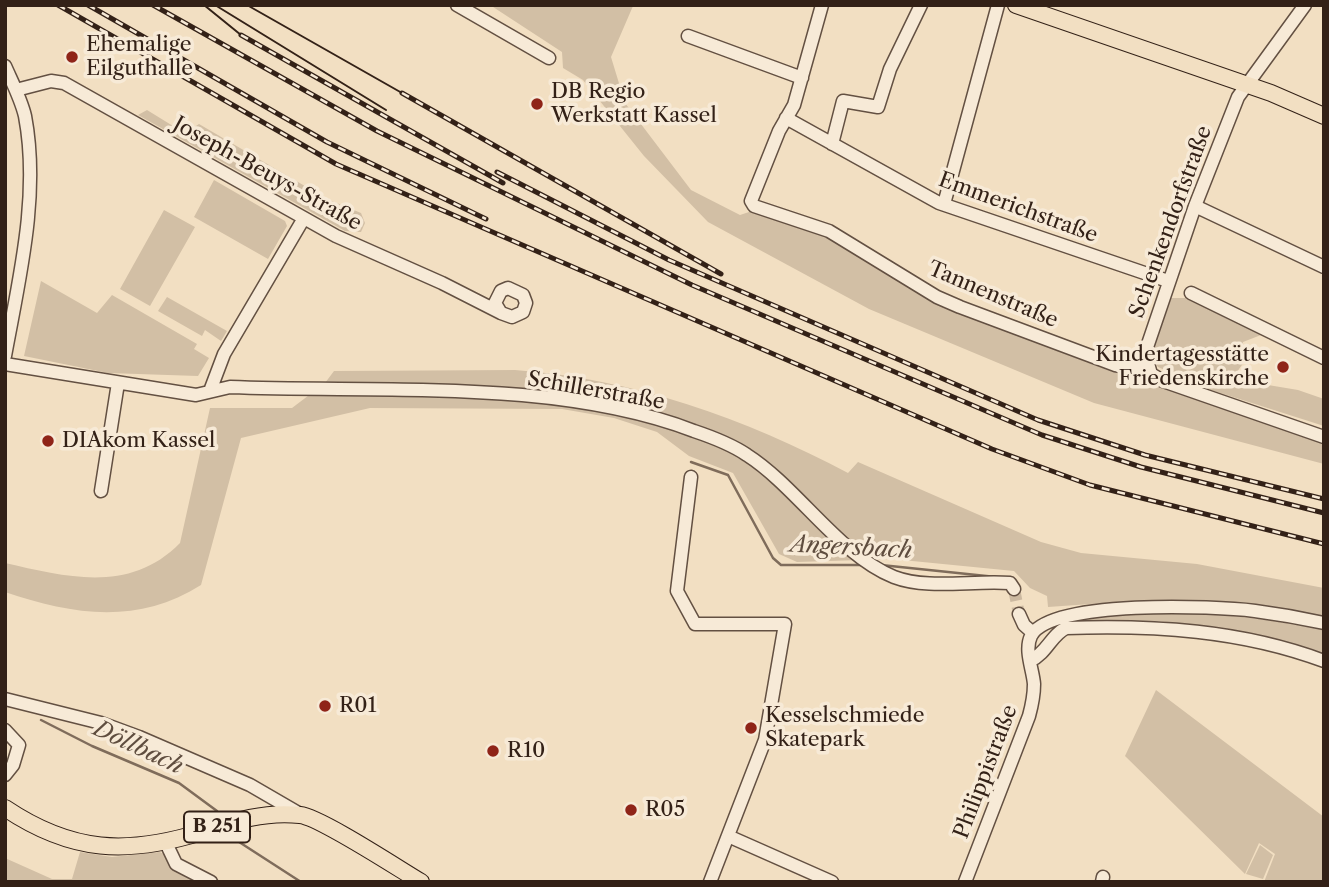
<!DOCTYPE html>
<meta charset="utf-8">
<style>
body{margin:0}
#map{position:relative;width:1329px;height:887px;overflow:hidden;background:#f2dfc2;font-family:"Libre Caslon Text",serif}
canvas{display:block}
.frame{position:absolute;inset:0;border:7px solid #332117;pointer-events:none}
</style>
<div id="map">
<canvas width="1329" height="887"></canvas>
<div class="frame"></div>
</div>
<script>
const context = document.querySelector('canvas').getContext('2d');
context.lineJoin = 'round';
function paint(path, color) {
  context.fillStyle = color;
  context.fill(path, 'evenodd');
}
function stroke(path, color, width, dash) {
  context.strokeStyle = color;
  context.lineWidth = width;
  context.lineCap = dash ? 'butt' : 'round';
  context.setLineDash(dash || []);
  context.stroke(path);
}
function write(font, color, halo, rows, align = 'center') {
  context.font = font + ' "Libre Caslon Text",serif';
  context.lineWidth = 7;
  context.setLineDash([]);
  context.textBaseline = 'middle';
  context.strokeStyle = halo;
  context.fillStyle = color;
  for (const [text, x, y, turn = 0] of rows) {
    context.save();
    context.translate(x, y);
    context.rotate((+turn || 0) * Math.PI / 180);
    context.textAlign = isNaN(turn) ? turn : align;
    if (halo) context.strokeText(text, 0, 0);
    context.fillText(text, 0, 0);
    context.restore();
  }
}
const green = new Path2D(`
 M 490,5 L 633,6 L 611,57 L 625,103 L 691,190 L 740,215 L 752,211 L 829,236 L 936,304 L 1110,371 L 1136,375 L 1324,442 L 1324,464 L 1094,403 L 869,309 L 708,222 L 644,156 L 583,80 L 563,68 L 562,52 Z
 M 147,110 L 173,126 L 190,130 L 199,124 L 327,199 L 361,213 L 365,223 L 361,232 L 345,231 L 138,115 Z
 M 214,180 L 285,221 L 287,226 L 268,259 L 194,217 Z
 M 164,210 L 195,227 L 150,306 L 120,289 Z
 M 41,281 L 97,313 L 112,295 L 197,344 L 194,349 L 209,358 L 198,376 L 108,373 L 24,356 Z
 M 167,297 L 227,331 L 221,341 L 205,330 L 202,336 L 158,311 Z
 M 1171,298 L 1185,298 L 1261,335 L 1243,342 L 1244,362 L 1232,379 L 1298,390 L 1324,399 L 1324,426 L 1208,389 L 1158,367 C 1144,350 1165,316 1171,298 Z
 M 515,370 C 631,378 747,419 848,473 L 858,462 L 1041,542 L 1081,553 L 1197,564 L 1324,588 L 1324,617 L 1206,601 L 1133,601 L 1048,607 L 1047,596 L 1030,588 L 1014,571 L 892,559 L 797,562 L 779,554 L 733,473 L 689,456 L 657,432 L 614,418 L 562,409 L 370,408 L 241,438 L 201,585 C 138,625 72,615 5,592 L 5,563 C 67,577 130,594 180,543 L 210,408 L 292,408 L 325,383 L 334,371 Z
 M 1150,612 C 1210,612 1265,618 1324,630 L 1324,658 L 1263,638 L 1161,621 L 1063,625 L 1071,620 Z
 M 1156,690 L 1324,817 L 1324,882 L 1264,882 L 1275,854 L 1259,843 L 1245,874 L 1125,756 Z
 M 1260,845 L 1273,855 L 1263,879 L 1246,874 Z
 M 80,852 L 112,857 L 160,852 L 166,855 L 170,866 L 201,882 L 5,882 L 5,858 L 52,879 L 72,879 Z`);
const stream = new Path2D(`
 M 691,462 L 728,475 L 773,558 L 781,565 L 864,565
 M 881,565 L 996,577
 M 41,720 L 92,746 L 179,783 L 217,811
 M 236,840 L 301,882`);
const minorTunnel = new Path2D(`
 M 1014,589 L 1019,614`);
const minor = new Path2D(`
 M 457,5 L 549,58
 M 822,5 L 794,105 L 779,131 L 751,201 L 754,206 L 829,231 L 937,297 L 960,307 L 1115,365 L 1135,368 L 1147,365
 M 1305,5 L 1238,97 L 1195,206 L 1145,353 L 1151,374 L 1163,381 L 1324,437
 M 688,36 L 802,78
 M 5,66 C 12,82 21,99 25,116 C 40,195 19,279 5,356
 M 16,90 L 51,81 L 64,83 L 336,236 L 442,283 L 501,313 L 512,317 L 523,312 L 526,303 L 523,295 L 508,288 L 501,291 L 495,303 L 501,313
 M 786,118 L 939,203 L 1168,281
 M 832,144 L 843,101 L 878,107 L 890,69 L 921,5
 M 944,204 L 998,5
 M 1195,206 L 1324,267
 M 1191,293 L 1324,358
 M 5,364 L 196,395 L 230,387 C 377,393 556,378 694,431 C 712,437 731,444 747,455 C 797,487 839,555 894,577 C 928,590 973,580 1010,583 L 1014,589
 M 210,391 L 224,354 L 304,218
 M 691,477 L 677,591 L 695,624 L 785,624 L 765,740 L 710,882
 M 101,491 L 118,383
 M 1019,614 L 1024,625 L 1033,633
 M 1030,661 C 1047,653 1051,635 1066,628 C 1154,625 1241,630 1324,661
 M 5,699 L 101,723 L 139,737 L 250,785 L 300,814
 M 5,730 L 19,745 L 13,765 L 5,775
 M 728,836 L 832,882
 M 166,843 L 176,864 L 211,882
 M 965,882 L 1029,716 C 1032,705 1034,695 1034,684 C 1033,670 1024,650 1031,636 C 1050,599 1216,606 1255,611 C 1278,614 1301,618 1324,623
 M 1102,882 L 1103,877`);
const major = new Path2D(`
 M 1016,5 L 1271,93 L 1324,116
 M 5,808 C 72,853 127,855 202,832 C 235,821 265,811 300,815 C 320,817 399,869 421,882`);
const tram = new Path2D(`
 M 204,5 L 241,35
 M 215,5 L 386,110
 M 247,5 L 402,93`);
const rail = new Path2D(`
 M 58,5 L 336,164 L 992,449 L 1090,485 L 1324,544
 M 88,5 L 327,142 L 486,219
 M 153,5 L 377,131 L 692,285 L 1042,435 L 1141,467 L 1324,513
 M 241,35 L 503,183
 M 402,93 L 721,274
 M 497,172 L 669,260 L 1038,420 L 1145,455 L 1324,499`);
const markers = [
 [72,57,7,"#8f2418"],
 [537,104,7,"#8f2418"],
 [1283,367,7,"#8f2418"],
 [48,441,7,"#8f2418"],
 [325,706,7,"#8f2418"],
 [751,728,7,"#8f2418"],
 [493,751,7,"#8f2418"],
 [631,810,7,"#8f2418"]
];
const shields = [
 [217,827,66]
];
const shieldNames = [
 ["B 251",217,827]
];
const poiNames = [
 ["Ehemalige",86,45],
 ["Eilguthalle",86,69],
 ["DB Regio",551,92],
 ["Werkstatt Kassel",551,116],
 ["Kindertagesstätte",1269,355,"right"],
 ["Friedenskirche",1269,379,"right"],
 ["DIAkom Kassel",62,441],
 ["R01",339,706],
 ["Kesselschmiede",765,716],
 ["Skatepark",765,740],
 ["R10",507,751],
 ["R05",645,810]
];
const streetNames = [
 ["Joseph-Beuys-Straße",267,174,29],
 ["Emmerichstraße",1018,208,20],
 ["Schenkendorfstraße",1171,222,-70],
 ["Tannenstraße",993,295,23],
 ["Schillerstraße",596,391,10],
 ["Philippistraße",986,772,-69]
];
const waterNames = [
 ["Angersbach",851,548,3],
 ["Döllbach",138,748,25]
];
paint(green, '#d2bfa5');
stroke(stream, '#7f6c5b', 2.5);
stroke(minorTunnel, '#ccb9a0', 12, [12, 6]);
stroke(minor, '#635042', 15);
stroke(major, '#332117', 18);
stroke(minor, '#f7ead7', 12);
stroke(major, '#f2dfc2', 16);
stroke(tram, '#332117', 2);
stroke(rail, '#332117', 5);
stroke(rail, '#f7ead7', 2.5, [8]);
for (const [x, y, r, color] of markers) {
  const dot = new Path2D();
  dot.arc(x, y, r, 0, 2 * Math.PI);
  context.fillStyle = color;
  context.fill(dot);
  stroke(dot, '#f7ead7', 2.5);
}
for (const [x, y, w] of shields) {
  const box = new Path2D();
  box.roundRect(x - w / 2, y - 15.5, w, 31, 5);
  context.fillStyle = '#f7ead7';
  context.fill(box);
  stroke(box, '#332117', 2);
}
write('bold 19px', '#332117', null, shieldNames);
write('21px', '#332117', '#f7ead7', poiNames, 'left');
write('21px', '#332117', '#f7ead7', streetNames);
write('italic 23px', '#5f4d3f', '#f7ead7', waterNames);
</script>
